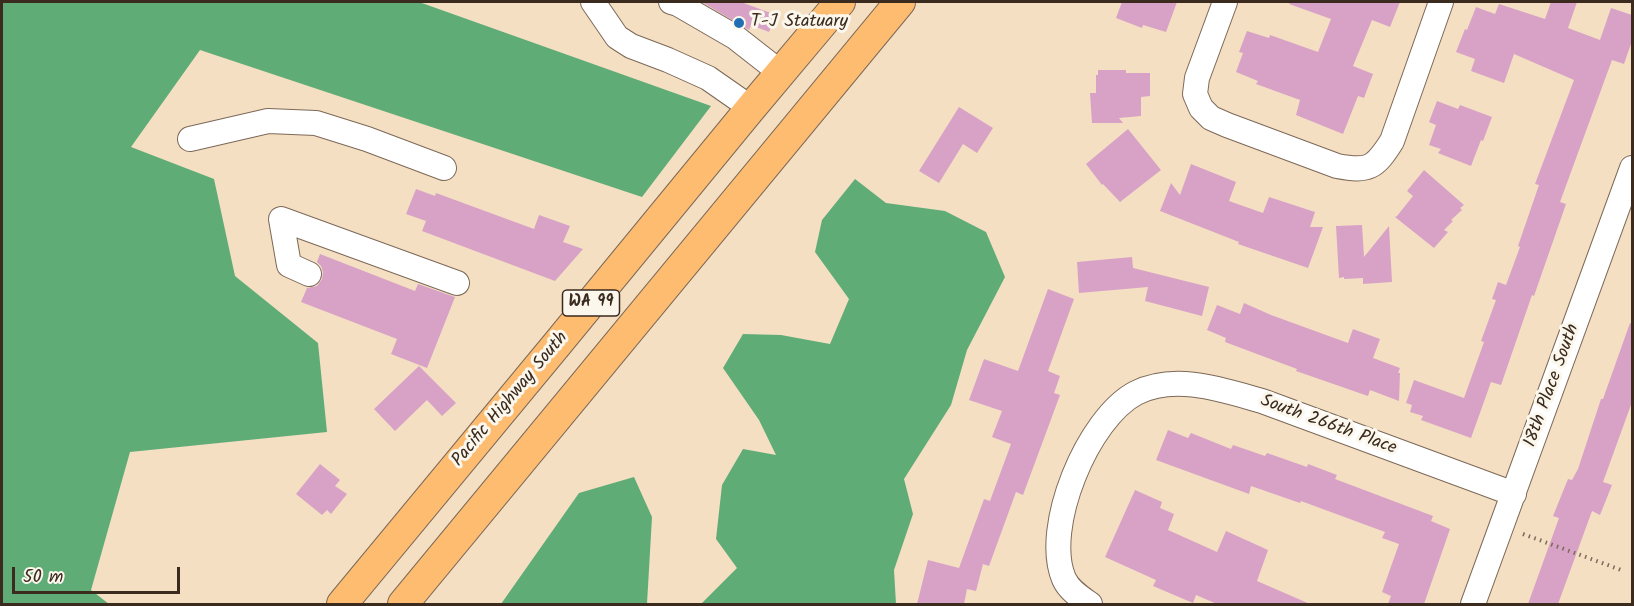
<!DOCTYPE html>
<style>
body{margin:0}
#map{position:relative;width:1634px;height:606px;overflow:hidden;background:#f4dfc3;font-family:Kalam,sans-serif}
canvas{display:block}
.frame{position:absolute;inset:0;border:3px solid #3b2a1e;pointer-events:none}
.scale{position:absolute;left:12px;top:567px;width:168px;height:27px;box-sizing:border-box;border:3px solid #3b2a1e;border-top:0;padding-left:8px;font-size:18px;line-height:21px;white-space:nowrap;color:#3b2a1e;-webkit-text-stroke:4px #fbf7ec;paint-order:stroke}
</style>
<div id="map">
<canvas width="1634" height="606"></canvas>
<div class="frame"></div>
<div class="scale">50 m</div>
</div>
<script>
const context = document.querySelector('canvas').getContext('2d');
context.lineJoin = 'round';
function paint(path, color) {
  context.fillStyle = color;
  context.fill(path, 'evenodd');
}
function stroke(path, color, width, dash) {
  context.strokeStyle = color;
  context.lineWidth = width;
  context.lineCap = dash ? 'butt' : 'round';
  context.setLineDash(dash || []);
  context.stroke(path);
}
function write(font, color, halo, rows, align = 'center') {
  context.font = font + ' Kalam,sans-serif';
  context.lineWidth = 6;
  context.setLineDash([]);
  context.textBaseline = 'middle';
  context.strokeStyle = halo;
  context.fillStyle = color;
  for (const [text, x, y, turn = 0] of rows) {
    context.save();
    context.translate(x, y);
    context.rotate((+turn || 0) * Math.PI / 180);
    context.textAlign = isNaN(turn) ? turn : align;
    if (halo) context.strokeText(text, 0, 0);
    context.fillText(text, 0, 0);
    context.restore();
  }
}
const forest = new Path2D(`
 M 2,2 L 419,2 L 711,106 L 642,197 L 200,50 L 131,147 L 214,179 L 235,276 L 318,343 L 327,432 L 130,452 L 91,590 L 109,604 L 2,604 Z
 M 855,179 L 886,203 L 945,211 L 986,232 L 1005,277 L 967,350 L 951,405 L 904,479 L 913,514 L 894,570 L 896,604 L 701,604 L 737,568 L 716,539 L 722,485 L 743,449 L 776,455 L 759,420 L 723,368 L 743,334 L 781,335 L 830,344 L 849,299 L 815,252 L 822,220 Z
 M 634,477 L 652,517 L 647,604 L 501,604 L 579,493 Z`);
const building = new Path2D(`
 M 702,2 L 741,2 L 776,15 L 769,32 L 751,25 L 749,30 Z
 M 1122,2 L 1177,2 L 1166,32 L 1143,25 L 1142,28 L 1116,18 Z
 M 1290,2 L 1400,2 L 1390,27 L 1372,20 L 1353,66 L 1373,74 L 1364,98 L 1358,96 L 1343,134 L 1296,115 L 1300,100 L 1256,84 L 1258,81 L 1236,72 L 1243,53 L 1239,52 L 1247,31 L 1269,38 L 1270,35 L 1318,52 L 1331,19 L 1289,4 Z
 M 1551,2 L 1577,2 L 1568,28 L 1600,40 L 1611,8 L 1632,15 L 1632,41 L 1624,64 L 1612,60 L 1560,202 L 1566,204 L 1534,296 L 1532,295 L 1501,385 L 1491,382 L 1471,438 L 1421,420 L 1423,416 L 1410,412 L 1412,405 L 1406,403 L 1414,380 L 1464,398 L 1484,342 L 1481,341 L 1496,300 L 1492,299 L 1498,282 L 1506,285 L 1520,247 L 1518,246 L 1539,185 L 1535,184 L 1574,80 L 1514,54 L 1504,83 L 1471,71 L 1475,59 L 1456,52 L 1465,29 L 1467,30 L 1476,7 L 1495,14 L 1499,4 L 1545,19 Z
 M 1098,70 L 1126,70 L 1126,73 L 1150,73 L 1150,96 L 1141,97 L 1141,116 L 1119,118 L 1123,123 L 1092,123 L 1090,93 L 1096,93 L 1096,75 L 1098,75 Z
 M 1437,101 L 1458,109 L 1460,105 L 1492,117 L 1483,141 L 1481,140 L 1471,166 L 1438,153 L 1441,149 L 1429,145 L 1436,125 L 1429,122 Z
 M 959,107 L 993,128 L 977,153 L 963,144 L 939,183 L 919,171 Z
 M 1128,129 L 1161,170 L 1120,202 L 1103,184 L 1102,185 L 1086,164 Z
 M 1191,164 L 1236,182 L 1229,201 L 1263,213 L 1269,197 L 1315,212 L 1310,227 L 1323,227 L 1308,268 L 1238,244 L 1239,242 L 1160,211 L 1171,183 L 1180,195 Z
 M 1424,170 L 1464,205 L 1460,208 L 1462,210 L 1451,220 L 1453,221 L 1444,230 L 1448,232 L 1434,248 L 1395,217 L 1397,216 L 1413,196 L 1407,191 Z
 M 416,189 L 435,196 L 436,193 L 534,229 L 539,215 L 570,226 L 563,242 L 583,249 L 555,281 L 422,231 L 426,221 L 406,214 Z
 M 1362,225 L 1364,257 L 1389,226 L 1392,282 L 1363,284 L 1363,278 L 1344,279 L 1344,277 L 1339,278 L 1336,226 Z
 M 320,254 L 415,291 L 418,284 L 455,297 L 427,368 L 391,354 L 397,339 L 301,302 L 307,288 L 317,286 L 322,279 L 323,272 L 321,266 L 317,262 Z
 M 1132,257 L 1133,268 L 1209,287 L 1202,316 L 1145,301 L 1148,287 L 1079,293 L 1077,262 Z
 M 1048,289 L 1074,299 L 1048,371 L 1060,376 L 1054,393 L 1060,395 L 1023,495 L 1016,492 L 989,566 L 983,564 L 976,591 L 967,589 L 964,604 L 917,604 L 928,560 L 959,568 L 984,499 L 990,501 L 1011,444 L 992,437 L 1002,411 L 969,400 L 984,359 L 1018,371 Z
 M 1244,303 L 1271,315 L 1348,343 L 1353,329 L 1380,339 L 1373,358 L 1400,368 L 1398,373 L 1400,373 L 1399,401 L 1370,390 L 1368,396 L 1296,371 L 1297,369 L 1225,342 L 1226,338 L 1207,330 L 1217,305 L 1240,314 Z
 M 1630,323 L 1632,324 L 1632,402 L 1603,482 L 1612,485 L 1600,515 L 1592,511 L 1558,604 L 1528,604 L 1559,518 L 1553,516 L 1568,479 L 1572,480 L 1578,469 L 1601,399 L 1603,399 Z
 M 419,366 L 456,403 L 442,416 L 427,400 L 395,431 L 374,409 Z
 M 1168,430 L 1188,438 L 1191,433 L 1231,449 L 1233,445 L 1265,456 L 1267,453 L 1307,467 L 1308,464 L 1337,475 L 1335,479 L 1433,516 L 1431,521 L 1450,529 L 1424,604 L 1388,604 L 1391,596 L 1382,592 L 1399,544 L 1382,538 L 1385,532 L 1301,501 L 1300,503 L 1251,486 L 1249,494 L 1156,460 Z
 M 320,464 L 340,480 L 335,486 L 347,494 L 331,514 L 327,510 L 322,515 L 296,494 Z
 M 1135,490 L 1162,502 L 1160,508 L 1174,514 L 1168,530 L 1217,552 L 1226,531 L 1268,550 L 1257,581 L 1310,604 L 1217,604 L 1196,595 L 1193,603 L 1153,586 L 1156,580 L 1105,557 Z`);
const path = new Path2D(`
 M 1523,534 L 1624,571`);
const minor = new Path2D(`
 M 593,2 L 617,37 L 631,46 L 668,60 L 708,78 L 751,108
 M 671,2 L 678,4 L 735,37 L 781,73
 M 1225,2 L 1197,78 L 1195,94 L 1201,108 L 1211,118 L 1227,125 L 1337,166 C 1369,172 1375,168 1392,141 L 1441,2
 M 190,139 L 268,121 L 316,123 L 367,139 L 444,168
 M 309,274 L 289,265 L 281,219 L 457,283
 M 1090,604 C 1080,597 1069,590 1064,579 C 1042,528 1088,418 1136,393 C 1175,373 1223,390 1262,401 L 1514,494
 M 1473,604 L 1632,168`);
const major = new Path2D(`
 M 342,604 L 558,343 L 751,108 L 840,2
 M 403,604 L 900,2`);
const markers = [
 [739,23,6,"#1f6fb2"]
];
const shields = [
 [591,303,57]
];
const shieldNames = [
 ["WA 99",591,303]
];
const poiNames = [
 ["T-J Statuary",751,23]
];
const streetNames = [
 ["18th Place South",1553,386,-70],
 ["Pacific Highway South",511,400,-50],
 ["South 266th Place",1328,426,20]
];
paint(forest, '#5fac77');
paint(building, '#d7a2c6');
stroke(minor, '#7c6958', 26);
stroke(major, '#7c6958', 32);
stroke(path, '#7c6958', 4, [1.5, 4.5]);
stroke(minor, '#fff', 24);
stroke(major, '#fdbc70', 30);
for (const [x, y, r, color] of markers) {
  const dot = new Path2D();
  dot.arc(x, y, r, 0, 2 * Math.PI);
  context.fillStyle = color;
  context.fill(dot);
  stroke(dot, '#fbf7ec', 2);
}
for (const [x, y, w] of shields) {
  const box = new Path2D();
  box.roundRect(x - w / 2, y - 13, w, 26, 4.5);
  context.fillStyle = '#fbf7ec';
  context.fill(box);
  stroke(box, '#3b2a1e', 1.5);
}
write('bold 16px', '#3b2a1e', null, shieldNames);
write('18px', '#3b2a1e', '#fbf7ec', poiNames, 'left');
write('18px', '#3b2a1e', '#fbf7ec', streetNames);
</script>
